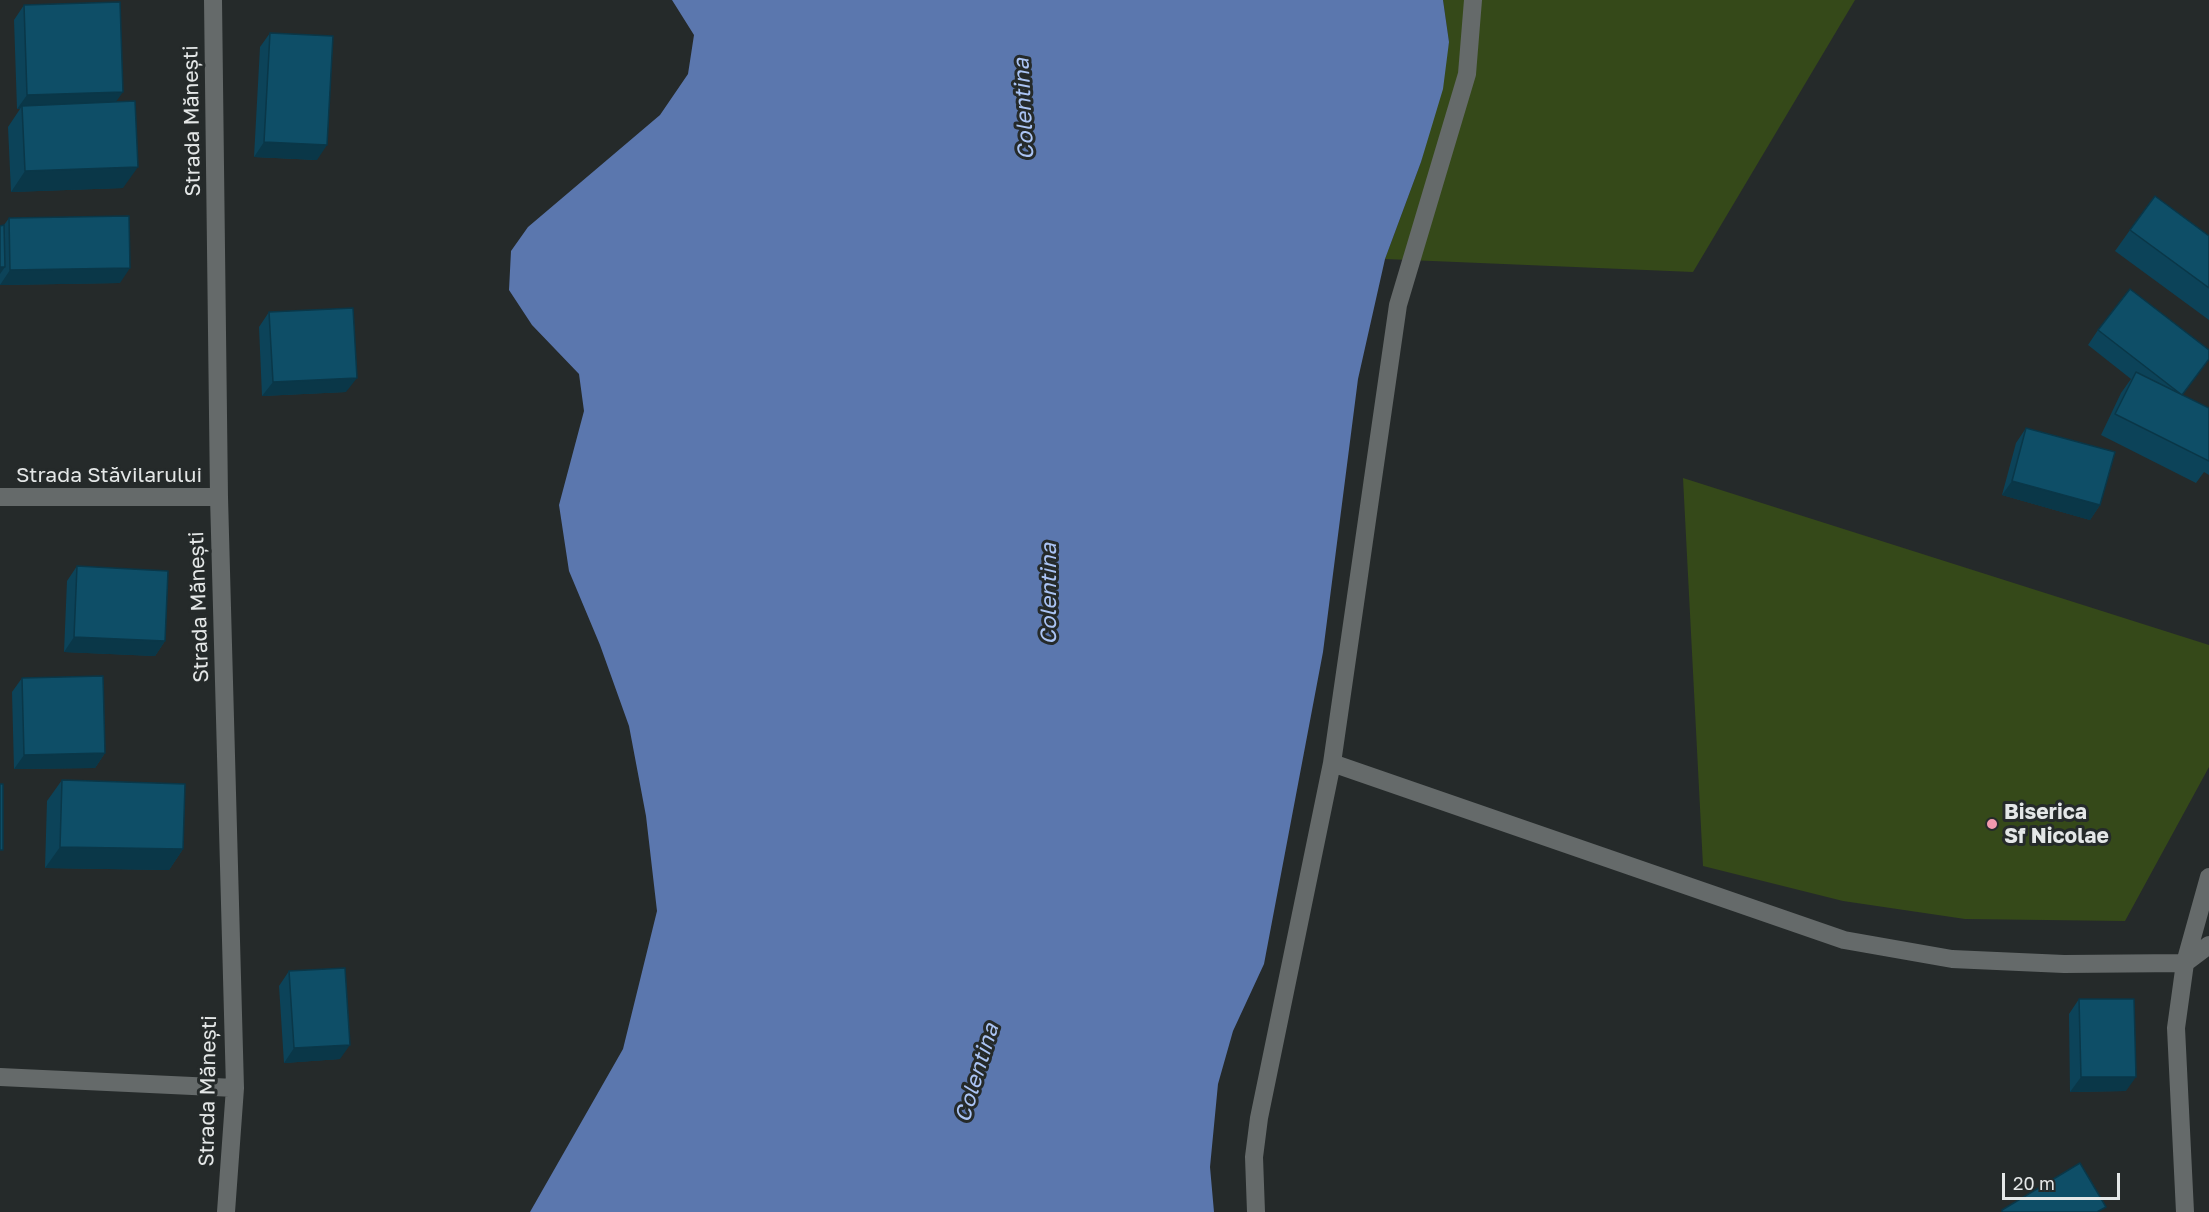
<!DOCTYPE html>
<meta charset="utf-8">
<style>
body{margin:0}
#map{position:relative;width:2209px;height:1212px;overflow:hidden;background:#252a2a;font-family:"Golos Text",sans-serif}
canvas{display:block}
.scale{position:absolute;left:2002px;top:1173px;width:118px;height:27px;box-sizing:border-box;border:3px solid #e4e7e7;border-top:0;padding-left:8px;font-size:18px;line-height:21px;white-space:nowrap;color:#e4e7e7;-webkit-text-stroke:4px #252a2a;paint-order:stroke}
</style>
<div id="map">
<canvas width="2209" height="1212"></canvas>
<div class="scale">20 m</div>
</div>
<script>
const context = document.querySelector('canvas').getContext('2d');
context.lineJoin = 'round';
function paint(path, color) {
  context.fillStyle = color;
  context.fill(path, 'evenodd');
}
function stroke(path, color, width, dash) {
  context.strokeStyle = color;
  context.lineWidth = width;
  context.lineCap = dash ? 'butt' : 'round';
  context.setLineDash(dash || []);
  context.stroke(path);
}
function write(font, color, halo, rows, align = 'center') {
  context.font = font + ' "Golos Text",sans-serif';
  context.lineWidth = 6;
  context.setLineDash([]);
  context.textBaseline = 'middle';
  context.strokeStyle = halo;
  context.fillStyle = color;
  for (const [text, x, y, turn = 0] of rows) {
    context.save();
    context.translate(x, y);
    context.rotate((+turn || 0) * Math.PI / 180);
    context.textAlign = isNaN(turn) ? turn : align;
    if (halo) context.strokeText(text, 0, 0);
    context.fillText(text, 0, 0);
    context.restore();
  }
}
const green = new Path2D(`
 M 1443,0 L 1855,0 L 1693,272 L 1385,259 L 1421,162 L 1449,42 Z
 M 1683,478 L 2209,645 L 2209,767 L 2125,921 L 1965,919 L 1843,901 L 1703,866 Z`);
const water = new Path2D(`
 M 672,0 L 1443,0 L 1449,42 L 1443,89 L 1421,162 L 1385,259 L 1358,379 L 1323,652 L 1264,964 L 1233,1031 L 1218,1084 L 1210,1167 L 1214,1212 L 530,1212 L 623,1049 L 657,911 L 646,816 L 629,726 L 600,645 L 569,571 L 559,505 L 584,411 L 579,374 L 532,325 L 509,290 L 511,251 L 528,227 L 660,115 L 688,74 L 694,35 Z`);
const minor = new Path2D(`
 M 213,0 L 219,497 L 235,1088 L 226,1212
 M 0,497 L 219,497
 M 1332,763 L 1844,940 L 1952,959 L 2064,964 L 2185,963
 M 2185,963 L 2209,945
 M 0,1077 L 235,1088
 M 1256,1212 L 1254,1157 L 1259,1118 L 1332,763 L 1398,305 L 1467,74 L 1473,0
 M 2185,1212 L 2176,1028 L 2185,963 L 2209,877`);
const wall = new Path2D(`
 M 24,5 L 116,102 L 123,188 L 11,192 L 8,127 L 20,109 L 17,109 L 14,20 Z
 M 270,33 L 317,160 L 254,157 L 260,47 Z
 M 9,218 L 120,283 L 0,285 L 0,226 L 4,225 Z
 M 2130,230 L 2209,236 L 2209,320 L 2115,251 Z
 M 269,312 L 346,392 L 262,396 L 259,327 Z
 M 2098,330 L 2209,359 L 2182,395 L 2209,408 L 2209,475 L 2204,472 L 2196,483 L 2101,435 L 2121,393 L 2131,379 L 2088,345 Z
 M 2026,428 L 2100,505 L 2090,520 L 2002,495 L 2016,443 Z
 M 77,566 L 165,641 L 155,656 L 64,652 L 67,581 Z
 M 22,678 L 105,753 L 95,768 L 14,769 L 12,692 Z
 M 62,780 L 183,849 L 169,870 L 45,868 L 47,801 Z
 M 289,971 L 340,1059 L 284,1063 L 279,986 Z
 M 2079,999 L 2126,1091 L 2070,1092 L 2069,1014 Z`);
const shadedWall = new Path2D(`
 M 123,92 L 113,106 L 22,106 L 20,109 L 17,109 L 27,95 Z
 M 264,142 L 327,145 L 317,160 L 254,157 Z
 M 138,167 L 123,188 L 11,192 L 25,171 Z
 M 0,267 L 5,267 L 0,274 Z
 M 130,268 L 120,283 L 0,285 L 10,270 Z
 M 357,378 L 346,392 L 262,396 L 273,382 Z
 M 2012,481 L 2100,505 L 2090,520 L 2002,495 Z
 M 74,637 L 165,641 L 155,656 L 64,652 Z
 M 105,753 L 95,768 L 14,769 L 24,755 Z
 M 60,847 L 183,849 L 169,870 L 45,868 Z
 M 350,1045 L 340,1059 L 284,1063 L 294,1048 Z
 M 2081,1077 L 2136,1077 L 2126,1091 L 2070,1092 Z`);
const building = new Path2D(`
 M 120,2 L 123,92 L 27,95 L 24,5 Z
 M 270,33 L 333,36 L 327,145 L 264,142 Z
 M 135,101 L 138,167 L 25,171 L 22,106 Z
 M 2155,196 L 2209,236 L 2209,288 L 2130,230 Z
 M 129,216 L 130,268 L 10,270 L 9,218 Z
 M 4,225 L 5,267 L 0,267 L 0,226 Z
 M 2130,289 L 2209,350 L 2209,359 L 2182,395 L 2098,330 Z
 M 353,308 L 357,378 L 273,382 L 269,312 Z
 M 2136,372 L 2209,408 L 2209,461 L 2115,414 Z
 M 2026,428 L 2115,452 L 2100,505 L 2012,481 Z
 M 77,566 L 168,571 L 165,641 L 74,637 Z
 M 103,676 L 105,753 L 24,755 L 22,678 Z
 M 62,780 L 185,784 L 183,849 L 60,847 Z
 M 0,784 L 3,784 L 3,850 L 0,850 Z
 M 345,968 L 350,1045 L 294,1048 L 289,971 Z
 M 2079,999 L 2134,999 L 2136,1077 L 2081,1077 Z
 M 2080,1163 L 2106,1207 L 2097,1212 L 2002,1212 L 2002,1210 Z`);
const markers = [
 [1992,824,6,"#f29aae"]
];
const streetNames = [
 ["Strada Mănești",192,121,-91],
 ["Strada Stăvilarului",109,475],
 ["Strada Mănești",199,607,-92],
 ["Strada Mănești",208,1091,-89]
];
const poiNames = [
 ["Biserica",2004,812],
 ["Sf Nicolae",2004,836]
];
const waterNames = [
 ["Colentina",1024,109,-93],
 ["Colentina",1049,594,-90],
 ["Colentina",977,1073,-73]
];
paint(green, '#354919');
paint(water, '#5b77ae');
stroke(minor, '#656a6a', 18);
paint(wall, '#0c4359');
paint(shadedWall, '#0a3748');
paint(building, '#0e4e67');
stroke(building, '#0a3748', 1.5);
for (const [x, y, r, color] of markers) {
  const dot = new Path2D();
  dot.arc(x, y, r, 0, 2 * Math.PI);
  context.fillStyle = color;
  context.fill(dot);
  stroke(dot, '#252a2a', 2);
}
write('21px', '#e4e7e7', '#252a2a', streetNames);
write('bold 21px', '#e4e7e7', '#252a2a', poiNames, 'left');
write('italic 22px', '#abc4f4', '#252a2a', waterNames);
</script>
